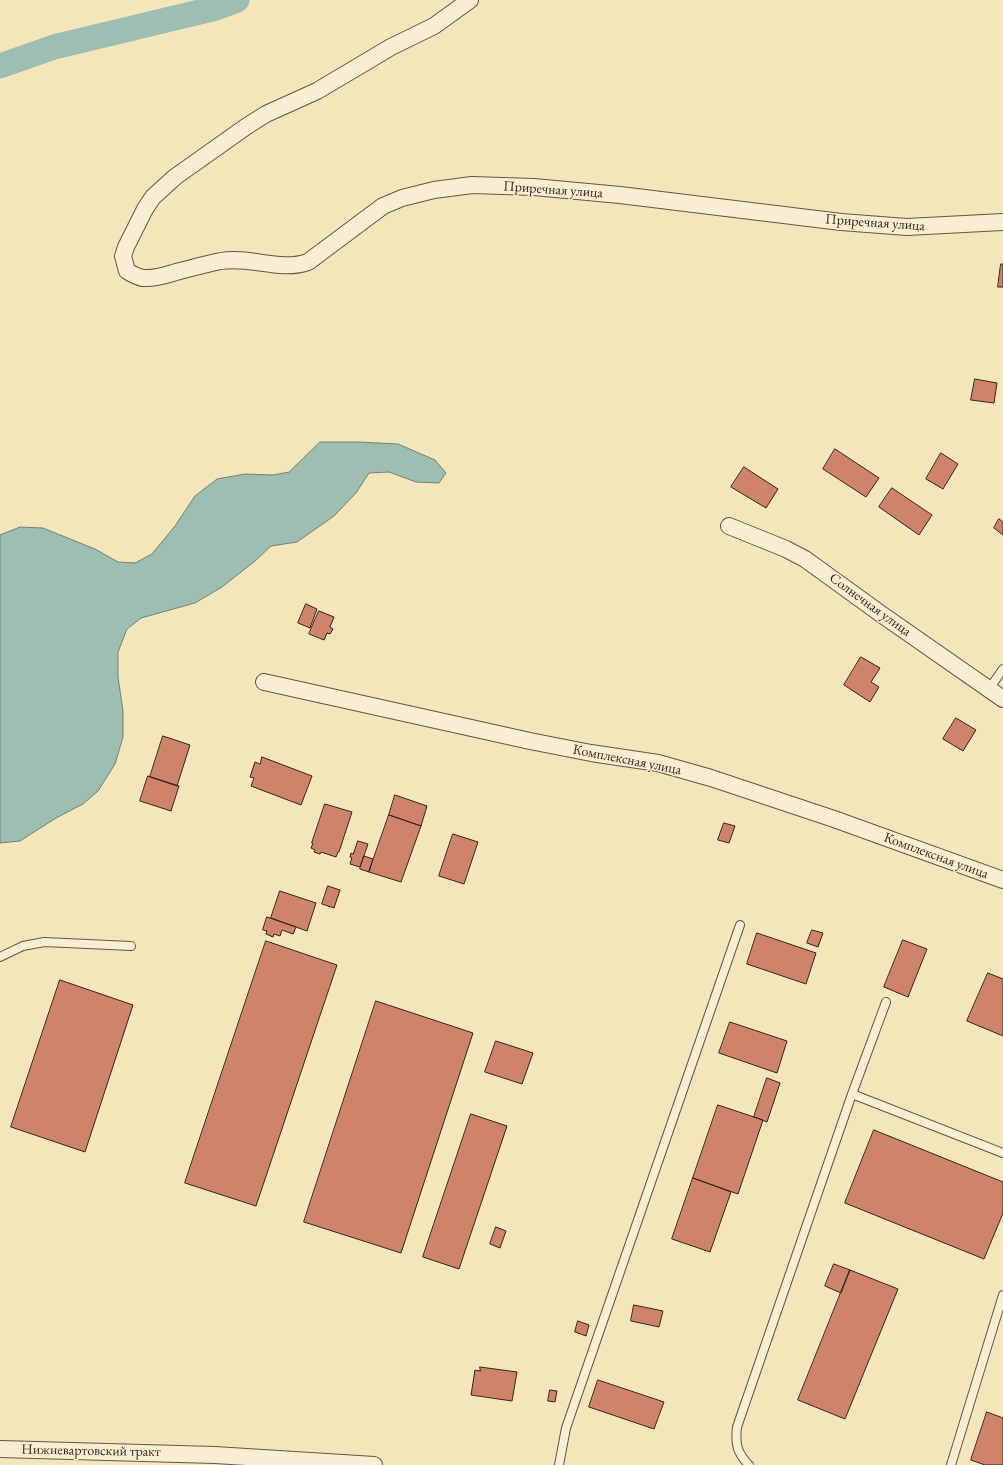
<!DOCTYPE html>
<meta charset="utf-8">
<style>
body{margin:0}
canvas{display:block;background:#f4e5ba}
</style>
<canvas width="1003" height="1465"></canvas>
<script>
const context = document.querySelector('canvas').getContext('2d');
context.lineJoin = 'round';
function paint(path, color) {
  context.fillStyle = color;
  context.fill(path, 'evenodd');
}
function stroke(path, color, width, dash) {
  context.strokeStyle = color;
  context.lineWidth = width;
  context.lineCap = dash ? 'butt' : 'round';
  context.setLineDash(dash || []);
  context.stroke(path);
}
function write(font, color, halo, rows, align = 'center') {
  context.font = font + ' "EB Garamond",serif';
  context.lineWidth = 3;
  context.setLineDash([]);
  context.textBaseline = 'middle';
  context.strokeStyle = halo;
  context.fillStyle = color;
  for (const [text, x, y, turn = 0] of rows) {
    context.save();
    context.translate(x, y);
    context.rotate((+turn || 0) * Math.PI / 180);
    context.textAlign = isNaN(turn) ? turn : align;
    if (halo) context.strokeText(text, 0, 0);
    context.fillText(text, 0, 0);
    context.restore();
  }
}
const water = new Path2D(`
 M 320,442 L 359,442 L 398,444 L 435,460 L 446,473 L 439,483 L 416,482 L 389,472 L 369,473 L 356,493 L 334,516 L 297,542 L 271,546 L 255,561 L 222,587 L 195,603 L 141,618 L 127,629 L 118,652 L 118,677 L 123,711 L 123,737 L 115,764 L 98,791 L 83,804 L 56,818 L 20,841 L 0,843 L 0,535 L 20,527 L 43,528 L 95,549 L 118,562 L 135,563 L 152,554 L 175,526 L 195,496 L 217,479 L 245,474 L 273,475 L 289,472 Z`);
const river = new Path2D(`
 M 0,66 L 54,47 L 216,8 L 237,0`);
const building = new Path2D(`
 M 1001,264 L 1003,264 L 1003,287 L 998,287 Z
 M 975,379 L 997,383 L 994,403 L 971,400 Z
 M 835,449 L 879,478 L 866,497 L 823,469 Z
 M 941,453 L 958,464 L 943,489 L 926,479 Z
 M 744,467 L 778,489 L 766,508 L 731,487 Z
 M 892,488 L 932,515 L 919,535 L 879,507 Z
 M 999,519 L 1003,522 L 1003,535 L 994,528 Z
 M 306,604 L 317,609 L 310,628 L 298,623 Z
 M 319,611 L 334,617 L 330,627 L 333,629 L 330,634 L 327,633 L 324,640 L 309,634 Z
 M 861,657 L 880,668 L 871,682 L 879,687 L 870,702 L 844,685 Z
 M 956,718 L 976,730 L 963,751 L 943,739 Z
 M 163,736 L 190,745 L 177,786 L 150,777 Z
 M 262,757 L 312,776 L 301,805 L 251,786 L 254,778 L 250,777 L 255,762 L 260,764 Z
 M 148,776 L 179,786 L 171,811 L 140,801 Z
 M 395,795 L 427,806 L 421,826 L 389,815 Z
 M 325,804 L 352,812 L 339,852 L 338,852 L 336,857 L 321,852 L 320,854 L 314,852 L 315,850 L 311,848 L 313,843 L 312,843 Z
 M 389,815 L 421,826 L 401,882 L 369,872 Z
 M 724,823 L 735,826 L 729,843 L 718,840 Z
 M 453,834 L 478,842 L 464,884 L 439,876 Z
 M 358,841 L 368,844 L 360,867 L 350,864 L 352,858 L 350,857 L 351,853 L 353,854 Z
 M 364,856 L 373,859 L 369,872 L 360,869 Z
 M 328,886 L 340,890 L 334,908 L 322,904 Z
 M 280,891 L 316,903 L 307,931 L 271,918 Z
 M 267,917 L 296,927 L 293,934 L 282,930 L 280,936 L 274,934 L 273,937 L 266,934 L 267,931 L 263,930 Z
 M 812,930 L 823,933 L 818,947 L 807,943 Z
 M 757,933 L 816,953 L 806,984 L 747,964 Z
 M 903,940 L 927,949 L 908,997 L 884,987 Z
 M 266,941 L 337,965 L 256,1206 L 185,1183 Z
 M 988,973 L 1003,979 L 1003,1036 L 967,1021 Z
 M 60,980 L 133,1005 L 85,1152 L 11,1127 Z
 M 376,1001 L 473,1033 L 401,1253 L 304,1222 Z
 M 730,1022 L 787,1041 L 777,1073 L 719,1053 Z
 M 496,1041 L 533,1053 L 522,1084 L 485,1072 Z
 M 767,1078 L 780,1083 L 767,1122 L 754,1117 Z
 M 718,1105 L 763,1120 L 738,1194 L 693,1178 Z
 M 471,1114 L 507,1126 L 459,1269 L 423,1257 Z
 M 874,1130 L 1003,1182 L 1003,1213 L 984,1259 L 845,1203 Z
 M 693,1178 L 731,1192 L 710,1252 L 672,1239 Z
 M 496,1227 L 506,1231 L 500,1248 L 490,1244 Z
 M 834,1264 L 850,1270 L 841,1293 L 825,1286 Z
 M 850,1270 L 898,1289 L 845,1419 L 798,1400 Z
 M 634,1305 L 663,1311 L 659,1327 L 631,1321 Z
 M 578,1321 L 589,1325 L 586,1336 L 575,1332 Z
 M 480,1367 L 517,1372 L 512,1401 L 471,1395 L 475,1370 L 480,1371 Z
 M 598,1380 L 664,1402 L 654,1429 L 589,1407 Z
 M 550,1390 L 557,1391 L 555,1402 L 548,1401 Z
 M 987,1412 L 1003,1418 L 1003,1465 L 985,1465 L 971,1460 Z`);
const lane = new Path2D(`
 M 989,689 L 1003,669
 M 0,957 L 23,946 L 44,942 L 131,946
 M 852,1094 L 1003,1153
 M 559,1465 L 566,1428 L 740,925
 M 749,1465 C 737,1453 735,1444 737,1427 L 852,1094 L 886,1002
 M 951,1465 L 1003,1295`);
const street = new Path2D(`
 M 470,0 L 434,26 L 391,47 L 317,91 L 266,114 L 247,126 L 175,177 L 153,197 L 145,209 L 126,247 L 123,256 L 127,271 C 132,274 137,277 143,278 C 155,279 166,275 176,272 C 191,268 206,264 221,261 C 250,256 280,272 308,262 L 383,206 L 402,198 L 434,190 L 472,185 L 534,187 L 620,195 L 841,222 L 907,227 L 1003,222
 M 729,526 L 786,549 L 805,559 L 881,614 L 1003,699
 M 264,682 L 530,741 L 591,753 L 658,763 L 711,778 L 834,819 L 1003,880
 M 0,1449 L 215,1455 L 374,1465`);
const streetNames = [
 ["Приречная улица",553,190,4],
 ["Приречная улица",875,223,4],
 ["Солнечная улица",870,605,36],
 ["Комплексная улица",627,760,11],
 ["Комплексная улица",936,856,20],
 ["Нижневартовский тракт",91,1451,1]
];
paint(water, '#9cbfb2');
stroke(water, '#748176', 1);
stroke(river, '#9cbfb2', 25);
paint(building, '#cd846b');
stroke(building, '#38231b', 1);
stroke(lane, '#675443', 10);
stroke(street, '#675443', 18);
stroke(lane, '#f8eed2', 8);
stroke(street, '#f8eed2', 16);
write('14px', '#38231b', '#f8eed2', streetNames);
</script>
